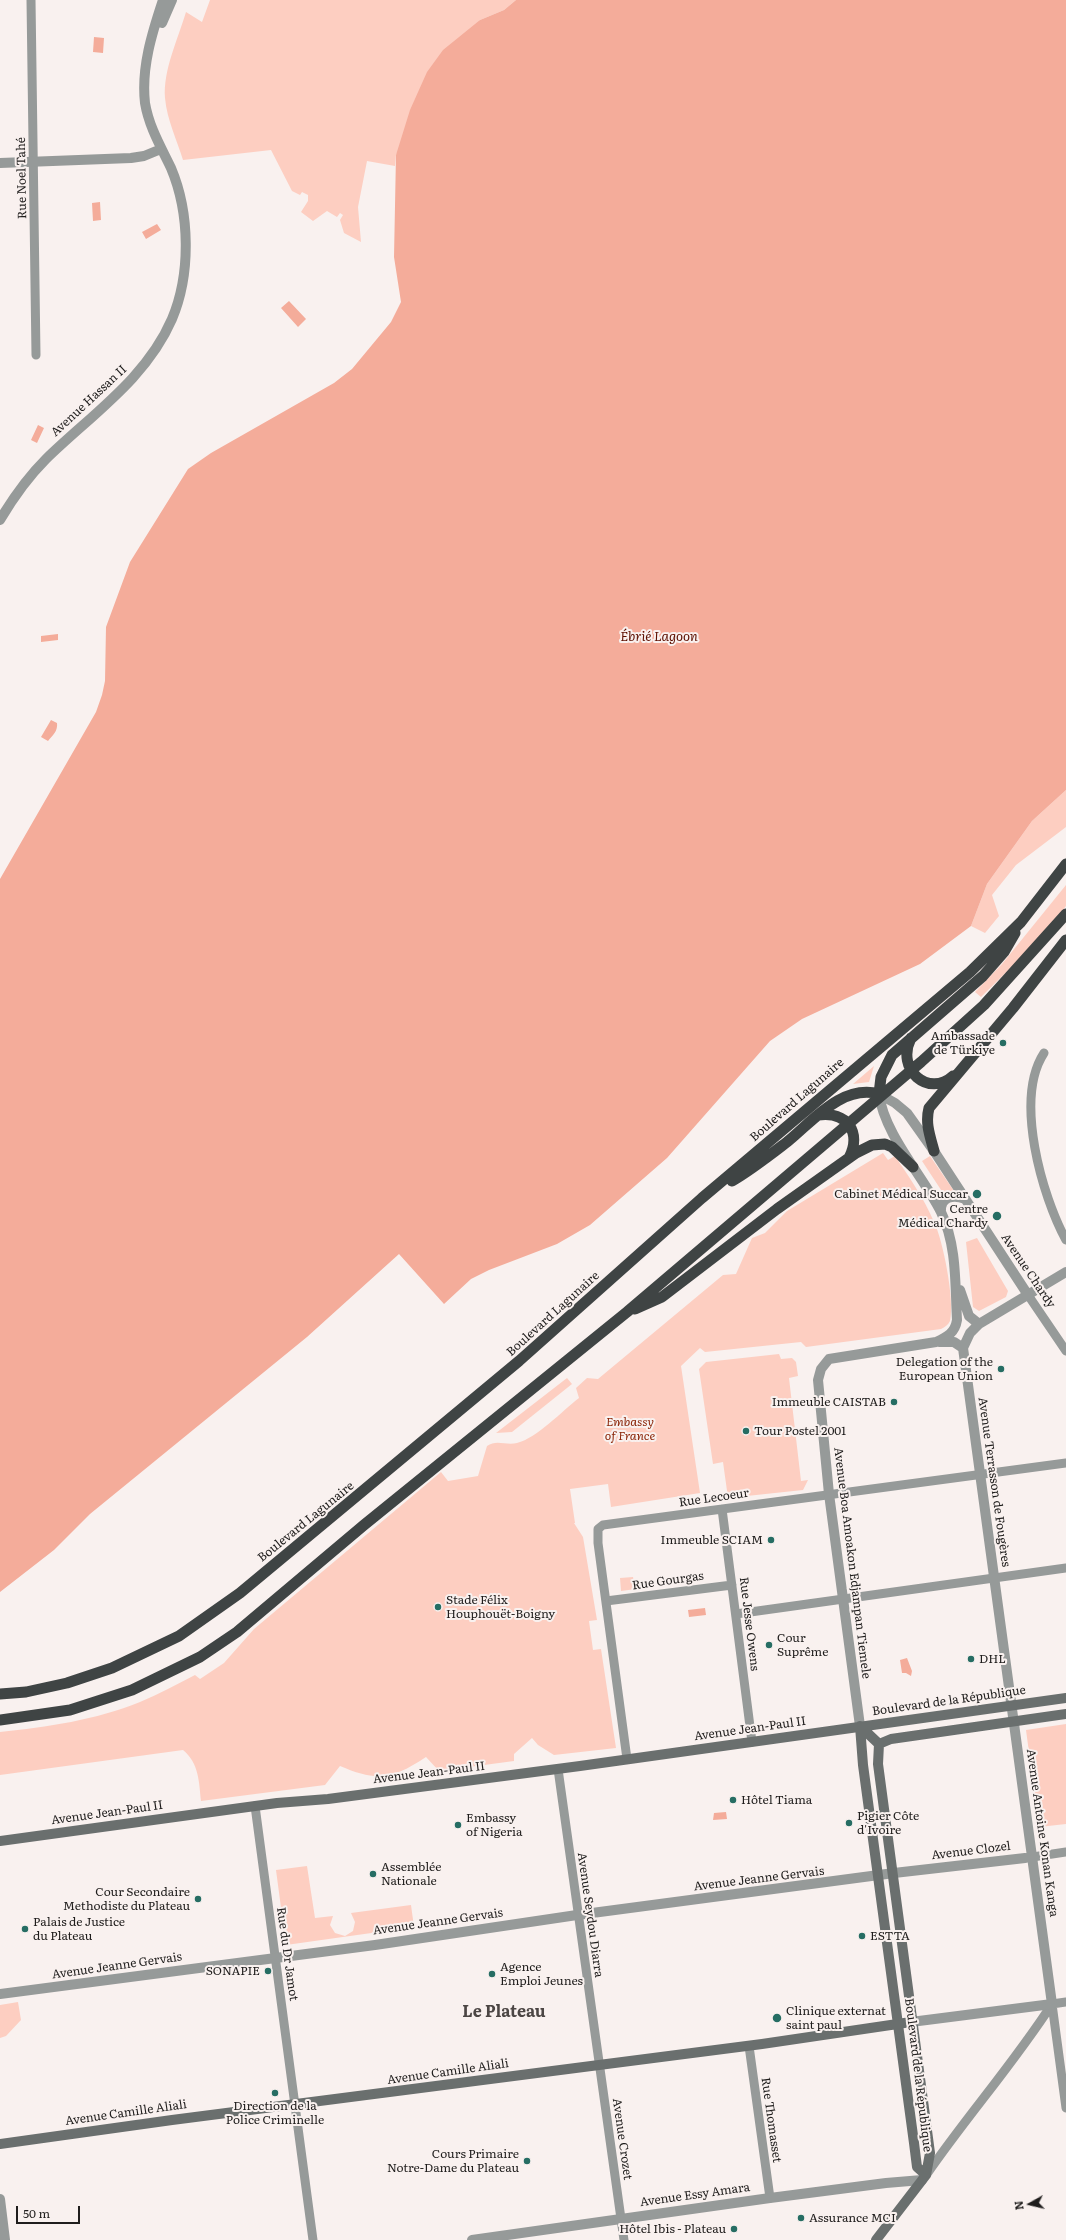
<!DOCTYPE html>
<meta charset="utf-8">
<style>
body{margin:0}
#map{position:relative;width:1066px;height:2240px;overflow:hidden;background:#f9f1ef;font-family:Literata,serif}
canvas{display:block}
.north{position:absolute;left:1010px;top:2184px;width:40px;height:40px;-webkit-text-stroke:3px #f9f1ef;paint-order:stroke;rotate:262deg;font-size:11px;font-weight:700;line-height:16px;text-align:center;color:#1f1d1c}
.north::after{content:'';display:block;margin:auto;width:14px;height:18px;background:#1f1d1c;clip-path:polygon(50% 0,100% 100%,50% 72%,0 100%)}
.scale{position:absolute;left:16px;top:2206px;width:64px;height:18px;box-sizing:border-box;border:2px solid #1f1d1c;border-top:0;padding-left:5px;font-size:12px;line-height:14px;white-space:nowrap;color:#1f1d1c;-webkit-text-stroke:3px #f9f1ef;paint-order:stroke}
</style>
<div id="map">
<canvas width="1066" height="2240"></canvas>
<div class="north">N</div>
<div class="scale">50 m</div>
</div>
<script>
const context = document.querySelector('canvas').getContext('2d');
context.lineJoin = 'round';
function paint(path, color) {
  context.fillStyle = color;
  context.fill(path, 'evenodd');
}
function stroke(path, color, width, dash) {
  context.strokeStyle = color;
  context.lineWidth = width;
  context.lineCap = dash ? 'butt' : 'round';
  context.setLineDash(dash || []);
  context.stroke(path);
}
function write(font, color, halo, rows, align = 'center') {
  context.font = font + ' Literata,serif';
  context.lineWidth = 4;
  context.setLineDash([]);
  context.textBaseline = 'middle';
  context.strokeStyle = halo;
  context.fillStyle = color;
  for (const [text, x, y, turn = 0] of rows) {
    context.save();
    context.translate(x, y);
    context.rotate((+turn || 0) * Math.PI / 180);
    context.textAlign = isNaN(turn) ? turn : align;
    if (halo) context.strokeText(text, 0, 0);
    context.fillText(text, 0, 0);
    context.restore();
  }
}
const green = new Path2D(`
 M 210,0 L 516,0 L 504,10 L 480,20 L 396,155 L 395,166 L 367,161 L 358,207 L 361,242 L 344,233 L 340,220 L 343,215 L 340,213 L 337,217 L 327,211 L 313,221 L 301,212 L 308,201 L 308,195 L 302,192 L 300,195 L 292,191 L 271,150 L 183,160 C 177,140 167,120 165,98 C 163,70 178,39 186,12 L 202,22 Z
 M 1066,790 L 1066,827 L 1016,865 L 992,895 L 999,916 L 985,933 L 971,926 L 987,884 L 1032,821 Z
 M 1066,885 L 1066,906 L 1044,935 L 981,997 L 975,992 L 1002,964 Z
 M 874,1066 L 869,1082 L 853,1084 Z
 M 883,1153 L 888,1160 L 895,1156 C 909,1177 924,1198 934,1222 C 943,1240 955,1301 950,1321 C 948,1325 945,1327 941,1329 L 806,1347 L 801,1342 L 705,1352 L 700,1348 L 681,1366 L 700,1493 L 611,1507 L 608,1484 L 570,1489 L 575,1523 L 574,1523 L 583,1537 L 597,1620 L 589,1621 L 593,1650 L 601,1649 L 616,1748 L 554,1755 L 538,1745 L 532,1738 L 514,1754 L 514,1761 L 439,1771 L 426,1757 C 393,1779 377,1782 340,1766 L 325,1785 L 201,1801 C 199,1782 199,1763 183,1750 L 0,1775 L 0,1732 C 47,1727 96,1720 140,1702 C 159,1694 177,1684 195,1675 L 200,1679 L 224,1663 L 254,1629 L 441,1472 L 448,1481 L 478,1476 L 487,1446 C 497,1439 506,1446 517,1443 C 537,1438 562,1411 579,1398 L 576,1388 L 587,1378 L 598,1379 L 723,1275 L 736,1274 L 752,1238 L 765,1233 L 787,1211 Z
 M 930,1156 L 954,1191 L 945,1196 L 922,1161 Z
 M 977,1238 L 1008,1291 L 1006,1297 L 979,1311 L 973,1307 L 966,1242 Z
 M 779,1354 L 781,1359 L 792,1358 L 796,1362 L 798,1376 L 789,1378 L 801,1481 L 808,1480 L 803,1490 L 728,1498 L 723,1462 L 713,1464 L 699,1369 L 706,1362 Z
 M 567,1378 L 572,1384 L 512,1432 L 496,1433 Z
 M 633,1577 L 634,1583 L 642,1582 L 643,1588 L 621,1591 L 620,1578 Z
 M 1066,1724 L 1066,1824 L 1039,1827 L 1026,1730 Z
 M 307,1866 L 315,1918 L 333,1916 L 330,1925 L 335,1933 L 345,1936 L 353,1931 L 355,1922 L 351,1913 L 411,1905 L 414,1927 L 286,1945 L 276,1870 Z
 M 18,2002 L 21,2020 L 6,2036 L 0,2038 L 0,2005 Z`);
const water = new Path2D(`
 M 516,0 L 1066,0 L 1066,790 L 1032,821 L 987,884 L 971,926 L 920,964 L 802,1019 L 770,1041 L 667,1158 L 590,1225 L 557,1244 L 489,1270 L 471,1279 L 444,1304 L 399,1254 L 307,1337 L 90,1514 L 54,1550 L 0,1592 L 0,879 L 96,712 L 102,695 L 105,681 L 106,627 L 130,562 L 188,469 L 211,453 L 334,383 L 352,369 L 391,322 L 401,302 L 394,257 L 396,155 L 410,110 L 427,72 L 443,50 L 480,20 L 504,10 Z
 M 94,37 L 104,38 L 103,53 L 93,52 Z
 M 100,202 L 101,220 L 93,221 L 92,203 Z
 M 157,224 L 161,230 L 146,239 L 142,232 Z
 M 289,301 L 306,319 L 298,327 L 281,308 Z
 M 38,425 L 44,428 L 37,443 L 31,440 Z
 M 58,634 L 58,640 L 41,642 L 41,636 Z
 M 51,720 L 57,723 C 58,731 53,735 48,741 L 41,737 Z
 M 705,1608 L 706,1615 L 689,1617 L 688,1610 Z
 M 907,1658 L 912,1671 L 911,1676 L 906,1673 L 902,1673 L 900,1660 Z
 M 726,1812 L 727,1819 L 713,1820 L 714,1813 Z`);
const minor = new Path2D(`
 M 31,0 L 36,355
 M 1044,1053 C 1014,1099 1042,1196 1066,1240
 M 1028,1295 L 1066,1351
 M 722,1509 L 752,1742
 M 606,1601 L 732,1585
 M 736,1614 L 1066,1568
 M 627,1759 L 598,1543 L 598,1529 L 603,1525 L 1066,1463
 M 558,1769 L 624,2240
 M 255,1806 L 313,2240
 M 1026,1858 L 1066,1852
 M 1052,2004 L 1066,2108
 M 1052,2004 L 1066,2002
 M 749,2046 L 770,2198
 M 927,2174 C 967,2116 1014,2063 1052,2004`);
const tertiary = new Path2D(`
 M 162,23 L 172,0
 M 0,163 L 131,158 L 144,156 L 161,149
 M 0,520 C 13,498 28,477 46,459 C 91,415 146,379 172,319 C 191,274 190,213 171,168 C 161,147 149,127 145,103 C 141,68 152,33 163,0
 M 941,1212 C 940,1197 953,1194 965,1199
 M 960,1290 L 969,1316 L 979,1324
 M 939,1342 L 954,1342 L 963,1348
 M 860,1726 L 829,1494 L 818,1380 L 821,1369 L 829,1359 L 936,1342 C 947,1337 955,1333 957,1320 C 955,1284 957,1245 941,1212 C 923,1176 884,1134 879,1094 L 895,1103 L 907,1113 L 934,1151 L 1028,1295
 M 0,1994 L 375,1945 L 577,1915 L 894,1873 L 1025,1858
 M 911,2022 L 1052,2004 L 963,1348 L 970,1333 L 979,1324 L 1066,1272
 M 0,2199 L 5,2240
 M 472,2240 L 770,2198 L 886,2183 L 922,2180`);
const secondary = new Path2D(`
 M 860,1726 L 863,1765 L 914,2143 L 917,2167 L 926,2175
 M 860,1726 L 879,1744
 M 0,1841 L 277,1803 L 328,1799 L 580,1766 L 1066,1698
 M 0,2144 L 172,2120 L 762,2044 L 911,2022
 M 876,2240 L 926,2175 L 930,2153 L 878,1764 L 879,1744 L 891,1739 L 1066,1714`);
const trunk = new Path2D(`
 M 911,1038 C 895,1070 929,1098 953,1076
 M 818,1115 C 847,1111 862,1132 849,1158
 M 934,1151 C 930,1136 925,1123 929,1108 L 1013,1008 L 1066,940
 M 732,1181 C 751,1170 770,1155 787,1142 C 813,1121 842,1084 879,1094 L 881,1077 L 892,1055 L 983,976 L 1004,952 L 1015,933
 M 635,1309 L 662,1297 L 777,1209 L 856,1153 L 872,1145 L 885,1144 L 892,1147 L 913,1167
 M 0,1694 L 26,1692 L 67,1683 L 112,1668 L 179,1636 L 240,1593 L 519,1361 L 702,1198 L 970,972 L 1021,922 L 1066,864
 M 0,1720 L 70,1710 L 132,1690 L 200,1657 L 237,1632 L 364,1525 L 627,1312 L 921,1062 L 984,1005 L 1066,914`);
const markers = [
 [1003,1043,4,"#266d63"],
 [977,1194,5,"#266d63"],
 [997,1216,5,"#266d63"],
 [1001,1369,4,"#266d63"],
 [894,1402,4,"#266d63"],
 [746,1431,4,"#266d63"],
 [771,1540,4,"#266d63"],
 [438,1607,4,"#266d63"],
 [769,1645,4,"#266d63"],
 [971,1659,4,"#266d63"],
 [733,1800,4,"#266d63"],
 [849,1823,4,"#266d63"],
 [458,1825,4,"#266d63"],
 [373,1874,4,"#266d63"],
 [198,1899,4,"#266d63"],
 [25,1929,4,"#266d63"],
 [862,1936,4,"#266d63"],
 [268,1971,4,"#266d63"],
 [492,1974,4,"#266d63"],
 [777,2018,5,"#266d63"],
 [275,2093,4,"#266d63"],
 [527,2161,4,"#266d63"],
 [801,2218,4,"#266d63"],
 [734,2229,4,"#266d63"]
];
const streetNames = [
 ["Rue Noel Tahé",22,178,-91],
 ["Avenue Hassan II",89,401,-43],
 ["Boulevard Lagunaire",797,1100,-41],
 ["Avenue Chardy",1028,1271,56],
 ["Boulevard Lagunaire",553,1314,-42],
 ["Avenue Terrasson de Fougères",994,1482,82],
 ["Rue Lecoeur",714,1498,-8],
 ["Boulevard Lagunaire",306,1522,-39],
 ["Avenue Boa Amoakon Edjampan Tiemele",852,1563,83],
 ["Rue Gourgas",668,1581,-8],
 ["Rue Jesse Owens",749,1624,83],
 ["Boulevard de la République",949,1701,-8],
 ["Avenue Jean-Paul II",750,1729,-8],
 ["Avenue Jean-Paul II",429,1773,-7],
 ["Avenue Jean-Paul II",107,1813,-8],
 ["Avenue Antoine Konan Kanga",1042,1833,82],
 ["Avenue Clozel",971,1851,-7],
 ["Avenue Jeanne Gervais",759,1879,-7],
 ["Avenue Seydou Diarra",590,1915,82],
 ["Avenue Jeanne Gervais",438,1922,-8],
 ["Rue du Dr Jamot",287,1954,82],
 ["Avenue Jeanne Gervais",117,1966,-8],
 ["Avenue Camille Aliali",448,2072,-8],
 ["Boulevard de la République",918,2075,83],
 ["Avenue Camille Aliali",126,2113,-8],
 ["Rue Thomasset",771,2120,82],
 ["Avenue Crozet",622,2139,82],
 ["Avenue Essy Amara",695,2195,-8]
];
const poiNames = [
 ["Ambassade",995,1036,"right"],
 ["de Türkiye",995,1050,"right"],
 ["Cabinet Médical Succar",968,1194,"right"],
 ["Centre",988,1209,"right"],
 ["Médical Chardy",988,1223,"right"],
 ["Delegation of the",993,1362,"right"],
 ["European Union",993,1376,"right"],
 ["Immeuble CAISTAB",886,1402,"right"],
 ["Tour Postel 2001",754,1431],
 ["Immeuble SCIAM",763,1540,"right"],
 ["Stade Félix",446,1600],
 ["Houphouët-Boigny",446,1614],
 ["Cour",777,1638],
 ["Suprême",777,1652],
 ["DHL",979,1659],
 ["Hôtel Tiama",741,1800],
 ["Pigier Côte",857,1816],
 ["d'Ivoire",857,1830],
 ["Embassy",466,1818],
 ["of Nigeria",466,1832],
 ["Assemblée",381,1867],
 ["Nationale",381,1881],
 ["Cour Secondaire",190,1892,"right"],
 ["Methodiste du Plateau",190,1906,"right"],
 ["Palais de Justice",33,1922],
 ["du Plateau",33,1936],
 ["ESTTA",870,1936],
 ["Agence",500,1967],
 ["Emploi Jeunes",500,1981],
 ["SONAPIE",260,1971,"right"],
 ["Clinique externat",786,2011],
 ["saint paul",786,2025],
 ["Direction de la",275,2106,"center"],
 ["Police Criminelle",275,2120,"center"],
 ["Cours Primaire",519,2154,"right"],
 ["Notre-Dame du Plateau",519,2168,"right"],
 ["Assurance MCI",809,2218],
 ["Hôtel Ibis - Plateau",726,2229,"right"]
];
const parkNames = [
 ["Embassy",630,1422],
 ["of France",630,1436]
];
const waterNames = [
 ["Ébrié Lagoon",659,637]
];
const districtNames = [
 ["Le Plateau",504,2012]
];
paint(green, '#fdcec1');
paint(water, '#f4ac9a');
stroke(minor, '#969a99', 9);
stroke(tertiary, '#969a99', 10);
stroke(secondary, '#6a6f6e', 10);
stroke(trunk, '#3f4444', 11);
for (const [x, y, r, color] of markers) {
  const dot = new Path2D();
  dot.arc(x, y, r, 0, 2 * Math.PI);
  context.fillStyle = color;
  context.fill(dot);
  stroke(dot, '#f9f1ef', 1.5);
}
write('12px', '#1f1d1c', '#f9f1ef', streetNames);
write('12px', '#1f1d1c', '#f9f1ef', poiNames, 'left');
write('italic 12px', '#8c270a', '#f9f1ef', parkNames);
write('italic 13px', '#5d0f00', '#f9f1ef', waterNames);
write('bold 16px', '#4c4644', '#f9f1ef', districtNames);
</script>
